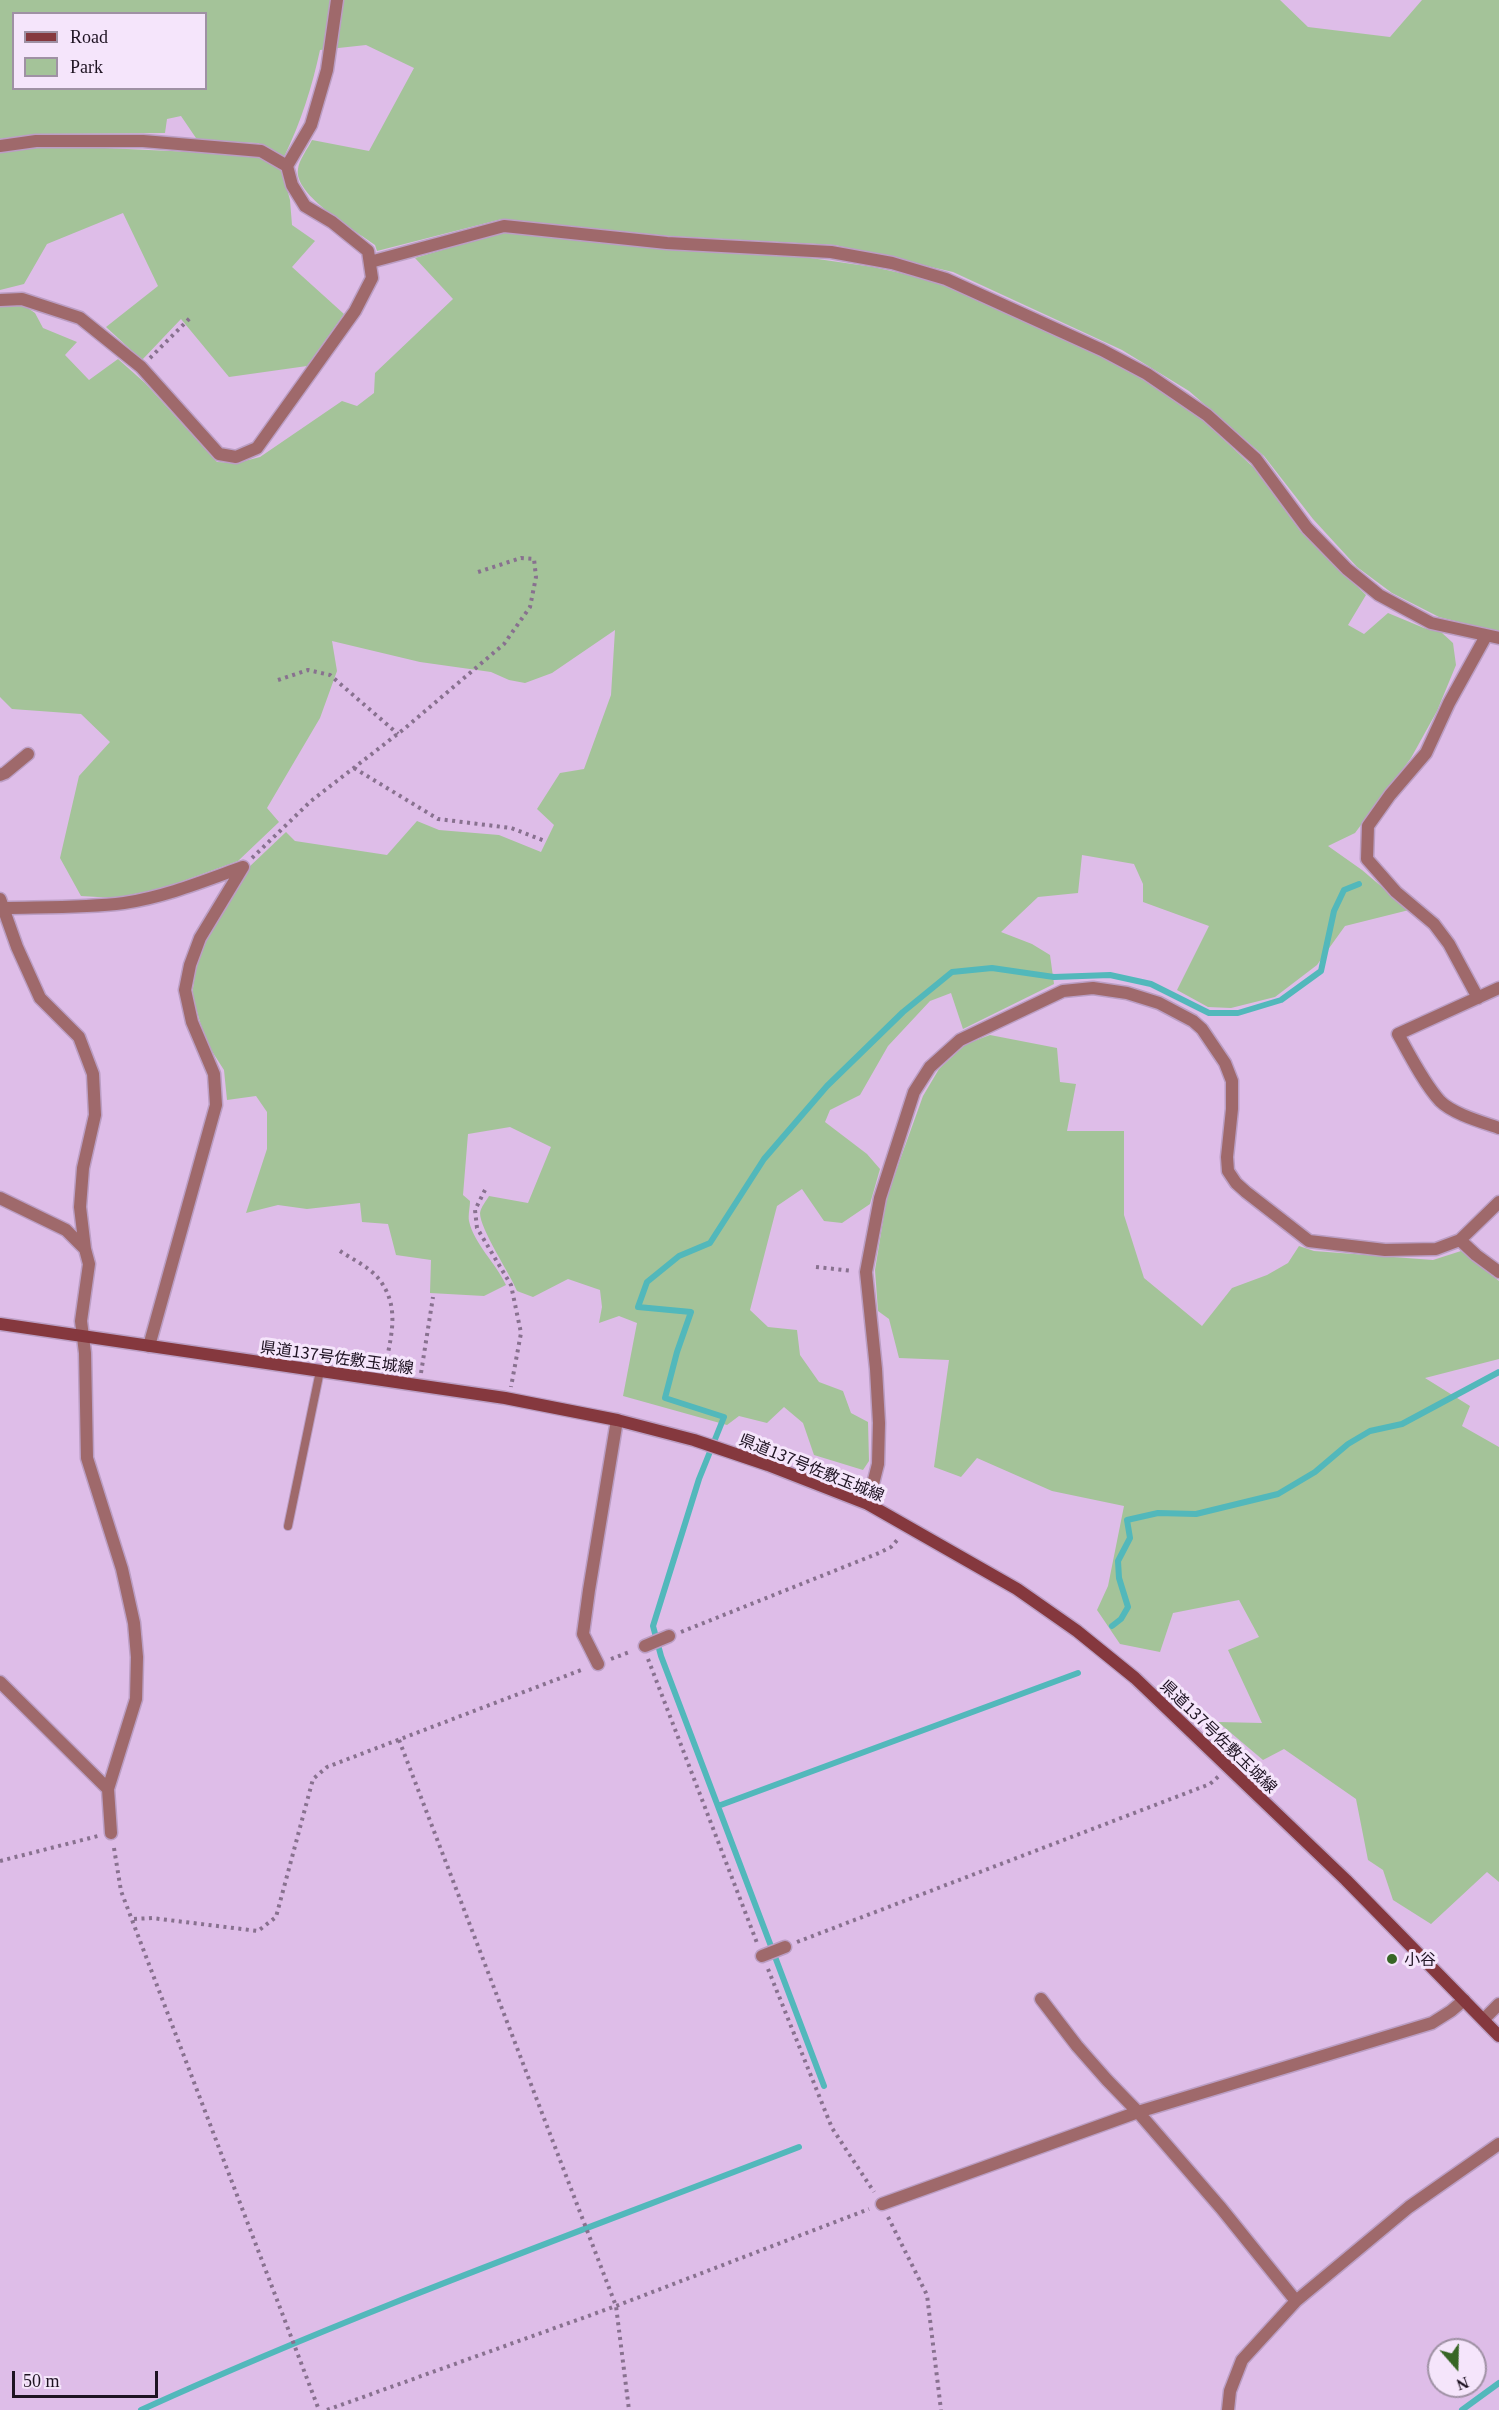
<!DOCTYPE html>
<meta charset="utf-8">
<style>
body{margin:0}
#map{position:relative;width:1499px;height:2410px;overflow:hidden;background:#debde8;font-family:Georgia,serif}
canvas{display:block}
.legend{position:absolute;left:12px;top:12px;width:195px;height:78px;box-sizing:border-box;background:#f5e5fb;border:2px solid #9f91a4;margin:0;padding:8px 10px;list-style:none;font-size:18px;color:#1e1322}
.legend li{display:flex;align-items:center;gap:12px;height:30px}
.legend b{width:30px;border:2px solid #9f91a4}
.north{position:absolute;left:1427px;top:2338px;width:60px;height:60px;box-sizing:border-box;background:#f5e5fb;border:2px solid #9f91a4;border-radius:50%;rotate:160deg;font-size:16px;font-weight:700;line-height:24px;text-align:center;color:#1e1322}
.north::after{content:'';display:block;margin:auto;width:21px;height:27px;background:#376625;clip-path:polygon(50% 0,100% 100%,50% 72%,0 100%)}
.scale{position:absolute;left:12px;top:2371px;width:146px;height:27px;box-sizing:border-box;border:3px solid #1e1322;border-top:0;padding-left:8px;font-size:18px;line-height:21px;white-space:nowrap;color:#1e1322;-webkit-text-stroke:4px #f5e5fb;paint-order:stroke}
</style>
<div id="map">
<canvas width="1499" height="2410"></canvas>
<ul class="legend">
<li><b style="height:8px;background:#85383e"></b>Road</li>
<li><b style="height:16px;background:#a4c399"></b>Park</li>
</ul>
<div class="north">N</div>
<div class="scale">50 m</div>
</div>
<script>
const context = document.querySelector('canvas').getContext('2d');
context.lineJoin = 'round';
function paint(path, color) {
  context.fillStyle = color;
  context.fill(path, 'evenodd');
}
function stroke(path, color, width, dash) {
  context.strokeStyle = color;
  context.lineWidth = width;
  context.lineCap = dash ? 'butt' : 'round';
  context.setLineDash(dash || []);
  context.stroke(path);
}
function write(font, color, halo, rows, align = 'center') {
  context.font = font + ' Georgia,"Noto Sans JP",serif';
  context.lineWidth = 6;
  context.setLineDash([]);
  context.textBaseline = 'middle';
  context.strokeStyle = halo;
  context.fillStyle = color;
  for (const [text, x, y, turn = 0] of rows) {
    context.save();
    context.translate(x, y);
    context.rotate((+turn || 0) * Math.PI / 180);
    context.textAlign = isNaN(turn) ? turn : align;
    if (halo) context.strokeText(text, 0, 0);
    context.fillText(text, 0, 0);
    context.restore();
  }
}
const green = new Path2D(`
 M 0,0 L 1280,0 L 1308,27 L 1390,37 L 1422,0 L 1499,0 L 1499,632 L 1439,617 L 1392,593 L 1357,567 L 1313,519 L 1264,456 L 1189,391 L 1122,350 L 953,272 L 835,245 L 668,236 L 502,219 L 377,251 L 375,245 C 355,230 293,195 298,169 C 299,160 308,148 312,140 L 369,151 L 414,68 L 366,45 L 320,50 C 312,87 301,122 284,157 L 258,143 L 198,141 L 181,116 L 167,119 L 165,133 L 37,134 L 0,139 ZM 14,14 L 206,14 L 206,88 L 14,88 Z
 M 39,145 L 258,155 L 282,170 L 290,200 L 292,225 L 315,241 L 292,267 L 344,314 L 307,366 L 229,377 L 181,319 L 142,360 L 106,327 L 158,286 L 123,213 L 47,244 L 24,284 L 0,290 L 0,151 Z
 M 506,231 L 797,256 L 873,267 L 937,281 L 1107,357 L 1150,381 L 1204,421 L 1254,468 L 1301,532 L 1366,595 L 1348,625 L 1364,634 L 1388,613 L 1424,628 L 1441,632 L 1453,643 L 1456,665 L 1437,711 L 1411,758 L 1355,833 L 1328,846 L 1362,870 L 1409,910 L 1345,926 L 1317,965 L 1275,997 L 1231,1008 L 1208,1007 L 1177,990 L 1209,926 L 1143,902 L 1143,884 L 1134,864 L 1082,855 L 1078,893 L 1038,897 L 1001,932 L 1032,944 L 1050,955 L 1054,984 L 963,1029 L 951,993 L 930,1001 L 888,1046 L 860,1095 L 830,1110 L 825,1122 L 867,1154 L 880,1169 L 870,1204 L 842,1223 L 824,1221 L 802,1189 L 777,1206 L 750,1310 L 768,1327 L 797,1330 L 800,1355 L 819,1382 L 843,1391 L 851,1413 L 868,1422 L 869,1461 L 863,1470 L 814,1455 L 803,1423 L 784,1407 L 767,1423 L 739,1416 L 727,1425 L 623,1396 L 637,1323 L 619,1316 L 599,1323 L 602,1307 L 600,1290 L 568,1279 L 533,1297 L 517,1291 C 509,1272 480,1229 480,1213 C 481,1207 486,1201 489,1196 L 528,1203 L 551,1147 L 510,1127 L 468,1134 L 463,1195 L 470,1201 C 470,1207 468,1215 469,1221 C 474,1244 496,1263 506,1285 L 484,1296 L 430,1293 L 431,1260 L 396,1255 L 388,1224 L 362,1222 L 360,1203 L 307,1209 L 278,1205 L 246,1213 L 267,1149 L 267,1112 L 256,1096 L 227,1100 L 224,1070 L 206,1042 L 192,995 L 197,961 L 205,935 L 247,869 L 286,832 L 295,841 L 387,855 L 417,821 L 439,830 L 499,835 L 541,852 L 554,825 L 537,809 L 560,773 L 584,769 L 611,695 L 615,630 L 552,673 L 525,683 L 509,680 L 491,672 L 420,662 L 332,641 L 337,671 L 320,718 L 267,808 L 279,822 L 238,861 L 164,888 L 115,898 L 81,896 L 60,858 L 79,776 L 110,742 L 81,714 L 12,709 L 0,697 L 0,305 L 22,304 L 35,313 L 43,328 L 77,342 L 65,355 L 89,380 L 118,359 L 145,383 L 217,462 L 237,463 L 260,457 L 342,401 L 357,406 L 374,393 L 375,373 L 453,299 L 415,258 Z
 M 990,1035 L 1057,1048 L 1060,1082 L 1076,1084 L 1067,1131 L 1124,1131 L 1124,1215 L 1144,1278 L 1202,1326 L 1232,1288 L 1267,1275 L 1288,1263 L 1299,1246 L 1314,1251 L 1433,1260 L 1461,1251 L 1499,1281 L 1499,1359 L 1425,1378 L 1470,1406 L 1462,1426 L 1499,1447 L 1499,1882 L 1487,1872 L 1431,1924 L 1393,1900 L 1383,1870 L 1368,1860 L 1356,1799 L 1284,1749 L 1263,1760 L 1218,1722 L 1262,1723 L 1228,1650 L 1259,1637 L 1239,1600 L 1173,1613 L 1160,1652 L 1120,1644 L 1097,1610 L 1108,1586 L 1124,1506 L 1052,1491 L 977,1458 L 961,1477 L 934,1467 L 949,1360 L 899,1358 L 889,1319 L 878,1311 L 875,1270 L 887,1196 L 923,1096 L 939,1069 L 966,1044 Z`);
const stream = new Path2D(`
 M 1112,1626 L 1121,1619 L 1128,1607 L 1119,1578 L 1118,1561 L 1130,1538 L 1127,1520 L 1158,1513 L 1196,1514 L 1278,1494 L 1315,1472 L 1348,1444 L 1370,1431 L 1402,1424 L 1499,1372
 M 718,1806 L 1078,1673
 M 824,2086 L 661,1656 L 653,1626 L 699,1479 L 724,1417 L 665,1398 L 677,1352 L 691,1312 L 638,1307 L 647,1282 L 679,1256 L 710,1243 L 764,1159 L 827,1086 L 903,1012 L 952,972 L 992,968 L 1054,977 L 1110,975 L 1151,984 L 1209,1013 L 1238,1013 L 1281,1000 L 1321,971 L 1334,911 L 1344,890 L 1359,884
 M 141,2410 C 356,2312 579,2232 799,2147
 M 1462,2410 L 1499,2383`);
const path = new Path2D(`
 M 150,358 L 192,316
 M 278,680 L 308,670 L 330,675 L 398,734
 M 354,768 L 438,819 L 511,828 L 545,841
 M 252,858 L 311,801 L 404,729 L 504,644 L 530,607 L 536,577 L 534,559 L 521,558 L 475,573
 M 485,1190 L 475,1210 L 477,1228 L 511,1285 L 521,1333 L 511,1387
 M 340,1251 C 352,1259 369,1267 378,1278 C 401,1306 391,1336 385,1368
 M 816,1267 L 853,1271
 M 421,1373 L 433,1297
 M 681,1632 L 879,1553 L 891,1547 L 899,1538
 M 611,1659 L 632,1651
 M 648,1659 L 757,1943
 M 399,1740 L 616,2306 L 629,2410
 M 114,1848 L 121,1891 L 319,2410
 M 0,1861 L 98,1836
 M 134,1919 L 152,1918 L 258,1931 L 276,1917 L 313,1779 L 327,1767 L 584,1669
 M 797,1942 L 1210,1784 L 1219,1776
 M 768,1969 L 832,2128 L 874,2192
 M 888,2217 L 927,2295 L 941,2410
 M 327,2410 L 616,2306 L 869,2209`);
const service = new Path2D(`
 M 288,1526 L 320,1371`);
const minor = new Path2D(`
 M 0,146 L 36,141 L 143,141 L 261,151 L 287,166 L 292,185 L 305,206 L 332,222 L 368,251 L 372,278 L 355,311 L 257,448 L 236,457 L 219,454 L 141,367 L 80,318 L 22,299 L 0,300
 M 287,166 L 311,125 L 327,70 L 337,0
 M 370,262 L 504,226 L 667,243 L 831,252 L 892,263 L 946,279 L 1102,350 L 1147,374 L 1207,415 L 1256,459 L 1307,528 L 1347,569 L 1379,595 L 1431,623 L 1499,638
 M 0,775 L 5,773 L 28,754
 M 0,899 L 17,947 L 40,998 L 79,1037 L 93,1074 L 95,1115 L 83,1168 L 80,1207 L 85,1249
 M 4,908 C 44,907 84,908 124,903 C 165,897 204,881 243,867
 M 1499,988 L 1398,1034 C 1409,1054 1425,1085 1440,1101 C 1453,1114 1482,1122 1499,1128
 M 1478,998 L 1449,944 L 1434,924 L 1396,892 L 1367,859 L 1368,826 L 1390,795 L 1426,753 L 1449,703 L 1486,636
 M 0,1198 L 66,1230 L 85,1249 L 89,1264 L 81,1321 L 85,1353 L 87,1458 L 122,1569 L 134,1623 L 137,1657 L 136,1699 L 108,1789 L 111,1833
 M 1460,1240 L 1476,1255 L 1499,1272
 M 149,1346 L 216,1105 L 214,1074 L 192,1022 L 185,990 L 190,965 L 200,938 L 243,867
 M 868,1504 L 878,1464 L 879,1423 L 876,1369 L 866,1272 L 880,1198 L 914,1092 L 930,1067 L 960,1040 L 1063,991 L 1093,988 L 1127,993 L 1159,1003 L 1193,1021 L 1202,1029 L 1225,1063 L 1232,1081 L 1232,1109 L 1227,1157 L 1228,1171 L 1236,1183 L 1246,1192 L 1309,1241 L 1385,1250 L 1436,1249 L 1460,1240 L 1499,1202
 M 645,1646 L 669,1636
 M 598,1664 L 583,1634 L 589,1590 L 617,1420
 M 0,1682 L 108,1789
 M 762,1956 L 785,1947
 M 1041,1999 L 1077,2046 L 1107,2080 L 1138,2112 L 1221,2208 L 1296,2301
 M 1484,2019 L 1499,2004
 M 882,2204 L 1138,2112 L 1432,2023 L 1451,2011 L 1464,2000
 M 1228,2410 L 1230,2391 L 1242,2360 L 1296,2301 L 1409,2207 L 1499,2144`);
const secondary = new Path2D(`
 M 0,1324 L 505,1398 L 617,1420 L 694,1440 L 768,1465 L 868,1504 L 1017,1589 L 1077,1631 L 1135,1678 L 1346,1880 L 1499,2036`);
const markers = [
 [1392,1959,6,"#376625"]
];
const streetNames = [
 ["県道137号佐敷玉城線",337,1357,8],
 ["県道137号佐敷玉城線",812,1467,22],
 ["県道137号佐敷玉城線",1219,1736,44]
];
const poiNames = [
 ["小谷",1404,1959]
];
paint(green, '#a4c399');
stroke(stream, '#52b8bb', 6);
stroke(service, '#bb9ec4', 10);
stroke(minor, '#bb9ec4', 15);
stroke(secondary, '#bb9ec4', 15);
stroke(path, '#88718f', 4, [3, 4.5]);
stroke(service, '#9f696b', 8);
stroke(minor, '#9f696b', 12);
stroke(secondary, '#85383e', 12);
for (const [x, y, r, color] of markers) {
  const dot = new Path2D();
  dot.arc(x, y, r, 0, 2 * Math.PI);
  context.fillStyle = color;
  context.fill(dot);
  stroke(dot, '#f5e5fb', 2);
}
write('16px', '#1e1322', '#f5e5fb', streetNames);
write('16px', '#1e1322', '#f5e5fb', poiNames, 'left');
</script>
